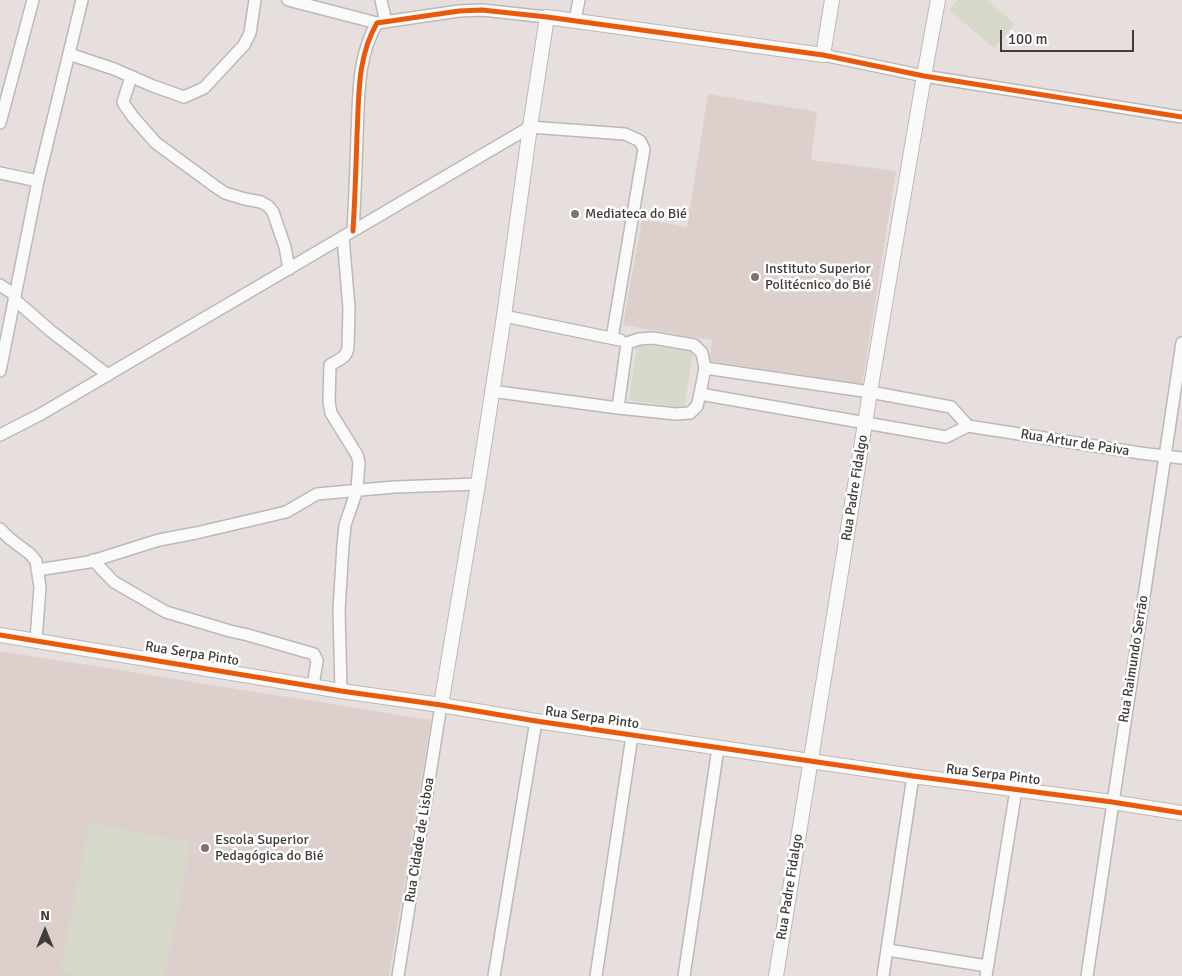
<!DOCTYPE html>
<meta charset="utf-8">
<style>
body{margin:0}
#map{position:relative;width:1182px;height:976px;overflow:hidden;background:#e6dfde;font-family:Signika,sans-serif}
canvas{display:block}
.north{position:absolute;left:20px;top:906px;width:50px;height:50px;-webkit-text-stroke:4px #fff;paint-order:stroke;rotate:0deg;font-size:14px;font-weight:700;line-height:20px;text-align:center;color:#403c3a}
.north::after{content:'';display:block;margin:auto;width:18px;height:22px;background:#403c3a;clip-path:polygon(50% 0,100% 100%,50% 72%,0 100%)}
.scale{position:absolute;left:1000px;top:30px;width:134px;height:22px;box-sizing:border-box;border:2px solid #403c3a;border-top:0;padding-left:6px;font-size:15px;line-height:18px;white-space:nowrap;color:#403c3a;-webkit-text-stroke:4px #fff;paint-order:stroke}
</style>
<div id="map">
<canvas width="1182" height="976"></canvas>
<div class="north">N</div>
<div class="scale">100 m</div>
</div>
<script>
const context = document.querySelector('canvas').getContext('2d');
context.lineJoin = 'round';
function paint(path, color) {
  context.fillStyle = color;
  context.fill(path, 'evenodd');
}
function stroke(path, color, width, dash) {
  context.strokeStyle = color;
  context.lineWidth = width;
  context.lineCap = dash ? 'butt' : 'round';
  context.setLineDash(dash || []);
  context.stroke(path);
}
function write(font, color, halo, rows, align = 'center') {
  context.font = font + ' Signika,sans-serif';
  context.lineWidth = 5;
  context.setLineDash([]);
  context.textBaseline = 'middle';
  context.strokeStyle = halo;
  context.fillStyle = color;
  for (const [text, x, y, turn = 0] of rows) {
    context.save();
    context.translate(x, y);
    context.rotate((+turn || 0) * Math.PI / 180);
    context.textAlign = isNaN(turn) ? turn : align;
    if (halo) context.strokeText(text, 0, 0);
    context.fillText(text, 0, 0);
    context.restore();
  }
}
const built = new Path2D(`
 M 708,94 L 817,112 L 811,160 L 896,171 L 862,384 L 710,361 L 712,340 L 623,325 L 642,219 L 687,227 Z
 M 0,651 L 431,720 L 389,976 L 0,976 Z`);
const green = new Path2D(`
 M 958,0 L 987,0 L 1015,24 L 994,48 L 949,10 Z
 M 637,344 L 693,352 L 684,408 L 629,400 Z
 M 89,823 L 191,842 L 165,976 L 82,976 L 60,972 Z`);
const minor = new Path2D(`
 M 288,0 L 377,23
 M 381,0 L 386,22
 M 575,20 L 579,0
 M 69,54 L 114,69 L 153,86 L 184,97 L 204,88 L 244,45 L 250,33 L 255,0
 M 823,55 L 924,76 L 1182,117
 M 131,77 L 123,102 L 124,104 L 133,117 L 156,143 L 216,187 L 225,193 L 245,199 L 261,202 L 268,206 L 273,212 L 285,247 L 289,269
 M 0,123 L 33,0
 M 0,173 L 38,181
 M 353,231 C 355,199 356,167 357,135 C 359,97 357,57 377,23 L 459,11 L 482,10 L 547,17
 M 0,285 L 15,295
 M 14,299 L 52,332 L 108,375
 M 504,316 L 620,340
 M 653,338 L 694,345 L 702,353 L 705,368 L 870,392 L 951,407 L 968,426 L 946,437 L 700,394 L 697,406 L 690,413 L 676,414 L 618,408 L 627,343 L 639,339 Z
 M 0,371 L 38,181 L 82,0
 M 491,391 L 618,408
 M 700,394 L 705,368
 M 968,426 L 1140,453 L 1182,458
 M 0,435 L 41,414 L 530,127 L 625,134 L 640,141 L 644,149 L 612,338
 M 0,529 L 9,538 L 30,554 L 36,561 L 40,587 L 36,640
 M 93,560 L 114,582 L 166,612 L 230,631 L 248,635 L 314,654 L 317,661 L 313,686
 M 37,570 L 89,562 L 159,540 L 196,533 L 286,512 L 317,494 L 394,487 L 478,484
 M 341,691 L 339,610 L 343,545 L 345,525 L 357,490 L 359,462 L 357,455 L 331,413 L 329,402 L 330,365 C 338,360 347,358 348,347 L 349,308 L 343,237
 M 888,950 L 987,966
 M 398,976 L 441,705
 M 494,976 L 536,721
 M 596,976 L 632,736
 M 684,976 L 718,748
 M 883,976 L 913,776
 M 986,976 L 1016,790
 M 1087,976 L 1182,343`);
const tertiary = new Path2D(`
 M 0,635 L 341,691 L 441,705 L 536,721 L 913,776 L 1112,802 L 1182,813
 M 441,705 L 478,484 L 504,316 L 530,127 L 547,17 L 823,55 L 832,0
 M 776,976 L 870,392 L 924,76 L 938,0`);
const cycleway = new Path2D(`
 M 353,231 C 355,199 356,167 357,135 C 359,97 357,57 377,23 L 459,11 L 482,10 L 547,17 L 823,55 L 924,76 L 1182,117
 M 0,635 L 341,691 L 441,705 L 536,721 L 913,776 L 1112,802 L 1182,813`);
const markers = [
 [575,214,5,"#7a7573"],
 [755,277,5,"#7a7573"],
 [205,848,5,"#7a7573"]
];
const poiNames = [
 ["Mediateca do Bié",585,214],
 ["Instituto Superior",765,269],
 ["Politécnico do Bié",765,285],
 ["Escola Superior",215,840],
 ["Pedagógica do Bié",215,856]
];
const streetNames = [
 ["Rua Artur de Paiva",1075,443,9],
 ["Rua Padre Fidalgo",855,488,-81],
 ["Rua Serpa Pinto",192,654,9],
 ["Rua Raimundo Serrão",1134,659,-81],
 ["Rua Serpa Pinto",592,718,8],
 ["Rua Serpa Pinto",993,775,7],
 ["Rua Cidade de Lisboa",420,840,-81],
 ["Rua Padre Fidalgo",790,887,-81]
];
paint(built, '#dccfcc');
paint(green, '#d6d8ca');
stroke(minor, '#bdb8b7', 14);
stroke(tertiary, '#bdb8b7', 16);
stroke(minor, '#fbfafa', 11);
stroke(tertiary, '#fbfafa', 14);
stroke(cycleway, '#e8590c', 5);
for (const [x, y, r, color] of markers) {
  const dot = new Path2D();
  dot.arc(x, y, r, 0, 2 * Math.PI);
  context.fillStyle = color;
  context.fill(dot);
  stroke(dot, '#fff', 2);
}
write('14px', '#403c3a', '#fff', poiNames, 'left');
write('14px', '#403c3a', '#fff', streetNames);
</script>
